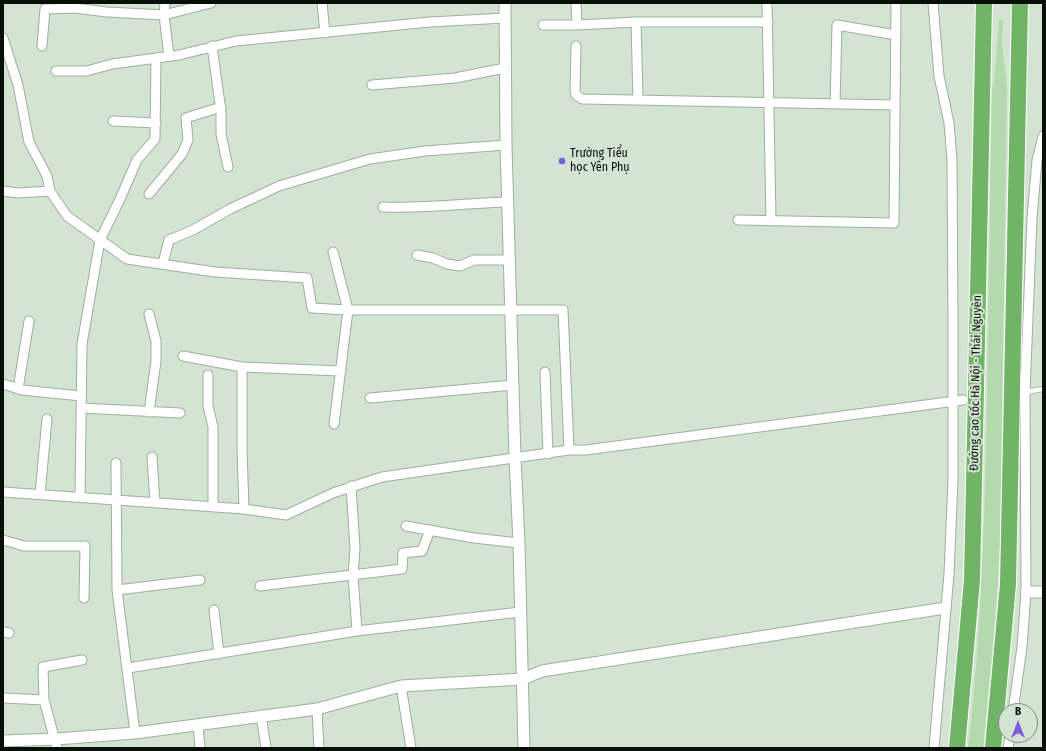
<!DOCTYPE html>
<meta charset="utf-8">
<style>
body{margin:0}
#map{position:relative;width:1046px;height:751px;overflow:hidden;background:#d4e4d2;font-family:"Fira Sans Condensed",sans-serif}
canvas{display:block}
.frame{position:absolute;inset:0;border:4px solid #080e08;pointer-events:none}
.north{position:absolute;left:998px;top:703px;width:40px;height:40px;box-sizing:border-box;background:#d4e4d2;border:1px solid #828e81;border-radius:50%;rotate:0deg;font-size:11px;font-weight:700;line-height:16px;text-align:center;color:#080e08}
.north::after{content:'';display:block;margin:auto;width:14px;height:18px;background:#7c5dd8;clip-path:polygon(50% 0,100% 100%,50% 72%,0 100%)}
</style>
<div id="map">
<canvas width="1046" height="751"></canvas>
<div class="frame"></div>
<div class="north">B</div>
</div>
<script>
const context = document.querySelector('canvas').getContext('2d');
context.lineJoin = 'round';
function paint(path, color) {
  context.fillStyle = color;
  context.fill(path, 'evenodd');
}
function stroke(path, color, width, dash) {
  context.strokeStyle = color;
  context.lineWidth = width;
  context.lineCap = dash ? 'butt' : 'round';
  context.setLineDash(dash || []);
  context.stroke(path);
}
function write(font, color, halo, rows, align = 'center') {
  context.font = font + ' "Fira Sans Condensed",sans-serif';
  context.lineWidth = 4;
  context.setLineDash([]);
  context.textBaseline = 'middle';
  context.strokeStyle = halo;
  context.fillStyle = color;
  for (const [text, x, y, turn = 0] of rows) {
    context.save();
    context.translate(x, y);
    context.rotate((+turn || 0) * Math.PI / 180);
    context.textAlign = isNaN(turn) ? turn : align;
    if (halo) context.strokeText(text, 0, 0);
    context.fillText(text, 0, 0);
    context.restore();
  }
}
const green = new Path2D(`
 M 999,20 L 1003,20 L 1002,44 L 1007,88 L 1000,546 L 995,621 L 983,748 L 968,748 C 982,629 985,510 987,390 C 989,289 990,189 992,88 L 994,81 Z`);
const service = new Path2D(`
 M 1025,392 L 1043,389`);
const minor = new Path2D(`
 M 165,3 L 164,15 L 169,56
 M 322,3 L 325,33
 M 576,3 L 577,25
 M 767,3 L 771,221
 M 933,3 L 939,76 L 949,123 L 952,160 L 953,322 L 953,480 L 949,574 L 934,748
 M 636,22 L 638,100
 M 543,25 L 577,25 L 636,22 L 768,22
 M 3,38 L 18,85 L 29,142 L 47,176 L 50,191 L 67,216 L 127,259 L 215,272 L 307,278 L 312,308 L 348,310 L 563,310 L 569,450
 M 42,46 L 45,9 L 74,8 L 107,12 L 164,15 L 211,3
 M 212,46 L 221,111 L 221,134 L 228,167
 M 576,46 L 575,91 L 576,95 L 582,99 L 895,105
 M 56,71 L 87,71 L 112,64 L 179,55 L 236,41 L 430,22 L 505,18
 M 372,85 L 455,78 L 505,68
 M 835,104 L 837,25 L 896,35
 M 113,121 L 156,123
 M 3,191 L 18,193 L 50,191
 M 149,194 L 182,154 L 188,140 L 186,118 L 221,107
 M 383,207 C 425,209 467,203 508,202
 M 738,220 L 894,223 L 896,3
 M 333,252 L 348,310 L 334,424
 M 417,255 L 433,258 L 447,264 L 460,266 L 474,260 L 510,260
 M 163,263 L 169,240 L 193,230 L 230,209 L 279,186 L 370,159 L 425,151 L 506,145
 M 183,356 L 242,367 L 341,371
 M 242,367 L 242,448 L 244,509
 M 545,372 L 548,454
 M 208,375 L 208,406 L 213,427 L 213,507
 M 3,384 L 22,390 L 81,396
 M 18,389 L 29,321
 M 370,398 L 513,385
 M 81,408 L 180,413
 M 149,412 L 156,361 L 156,341 L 149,314
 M 152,457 L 155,503
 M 116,463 L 117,590 L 135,733
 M 351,486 L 355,548 L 353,575 L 357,631
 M 3,492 L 244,509 L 286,515 L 333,493 L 382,477 L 569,450 L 586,450 L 963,400
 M 40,494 L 47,419
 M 80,497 L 82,344 L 100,240 L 120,199 L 137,160 L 155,139 L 156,58
 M 406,526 L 474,538 L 519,543
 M 3,540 L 24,546 L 85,546 L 84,598
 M 260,586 L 402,569 L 403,553 L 422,551 L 430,530
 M 117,590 L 200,580
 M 214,610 L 219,654
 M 3,632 L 9,633
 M 128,668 L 357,631 L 520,612
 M 401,686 L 411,748
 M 3,698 L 44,700
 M 317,709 L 319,748
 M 1013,711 L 1022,647 L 1026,592 L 1025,392 L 1032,218 L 1037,160 L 1043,136
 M 261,715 L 266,748
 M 198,724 L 200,748
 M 57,748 L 44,700 L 43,667 L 82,660
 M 1008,748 L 1010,735`);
const tertiary = new Path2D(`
 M 505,3 L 506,145 L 515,458 L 519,543 L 524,748
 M 1026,592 L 1043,592
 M 3,741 L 56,739 L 135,733 L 317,709 L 401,686 L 523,679 L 542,671 L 945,608`);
const motorway = new Path2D(`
 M 957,748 L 972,580 L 984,3
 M 993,748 L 1008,584 L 1020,3`);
const markers = [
 [562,161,4,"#7c5dd8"]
];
const poiNames = [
 ["Trường Tiểu",570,154],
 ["học Yên Phụ",570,168]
];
const streetNames = [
 ["Đường cao tốc Hà Nội - Thái Nguyên",976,383,-89]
];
paint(green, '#b5d9af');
stroke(service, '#9faf9d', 6);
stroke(minor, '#9faf9d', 11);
stroke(tertiary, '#9faf9d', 13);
stroke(motorway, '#fff', 18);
stroke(service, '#fff', 4.5);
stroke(minor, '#fff', 9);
stroke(tertiary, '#fff', 11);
stroke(motorway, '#71b367', 16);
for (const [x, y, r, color] of markers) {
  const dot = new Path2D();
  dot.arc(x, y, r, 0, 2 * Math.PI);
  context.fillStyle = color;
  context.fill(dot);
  stroke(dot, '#d4e4d2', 1.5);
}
write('12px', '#080e08', '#d4e4d2', poiNames, 'left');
write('12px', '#080e08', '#d4e4d2', streetNames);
</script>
